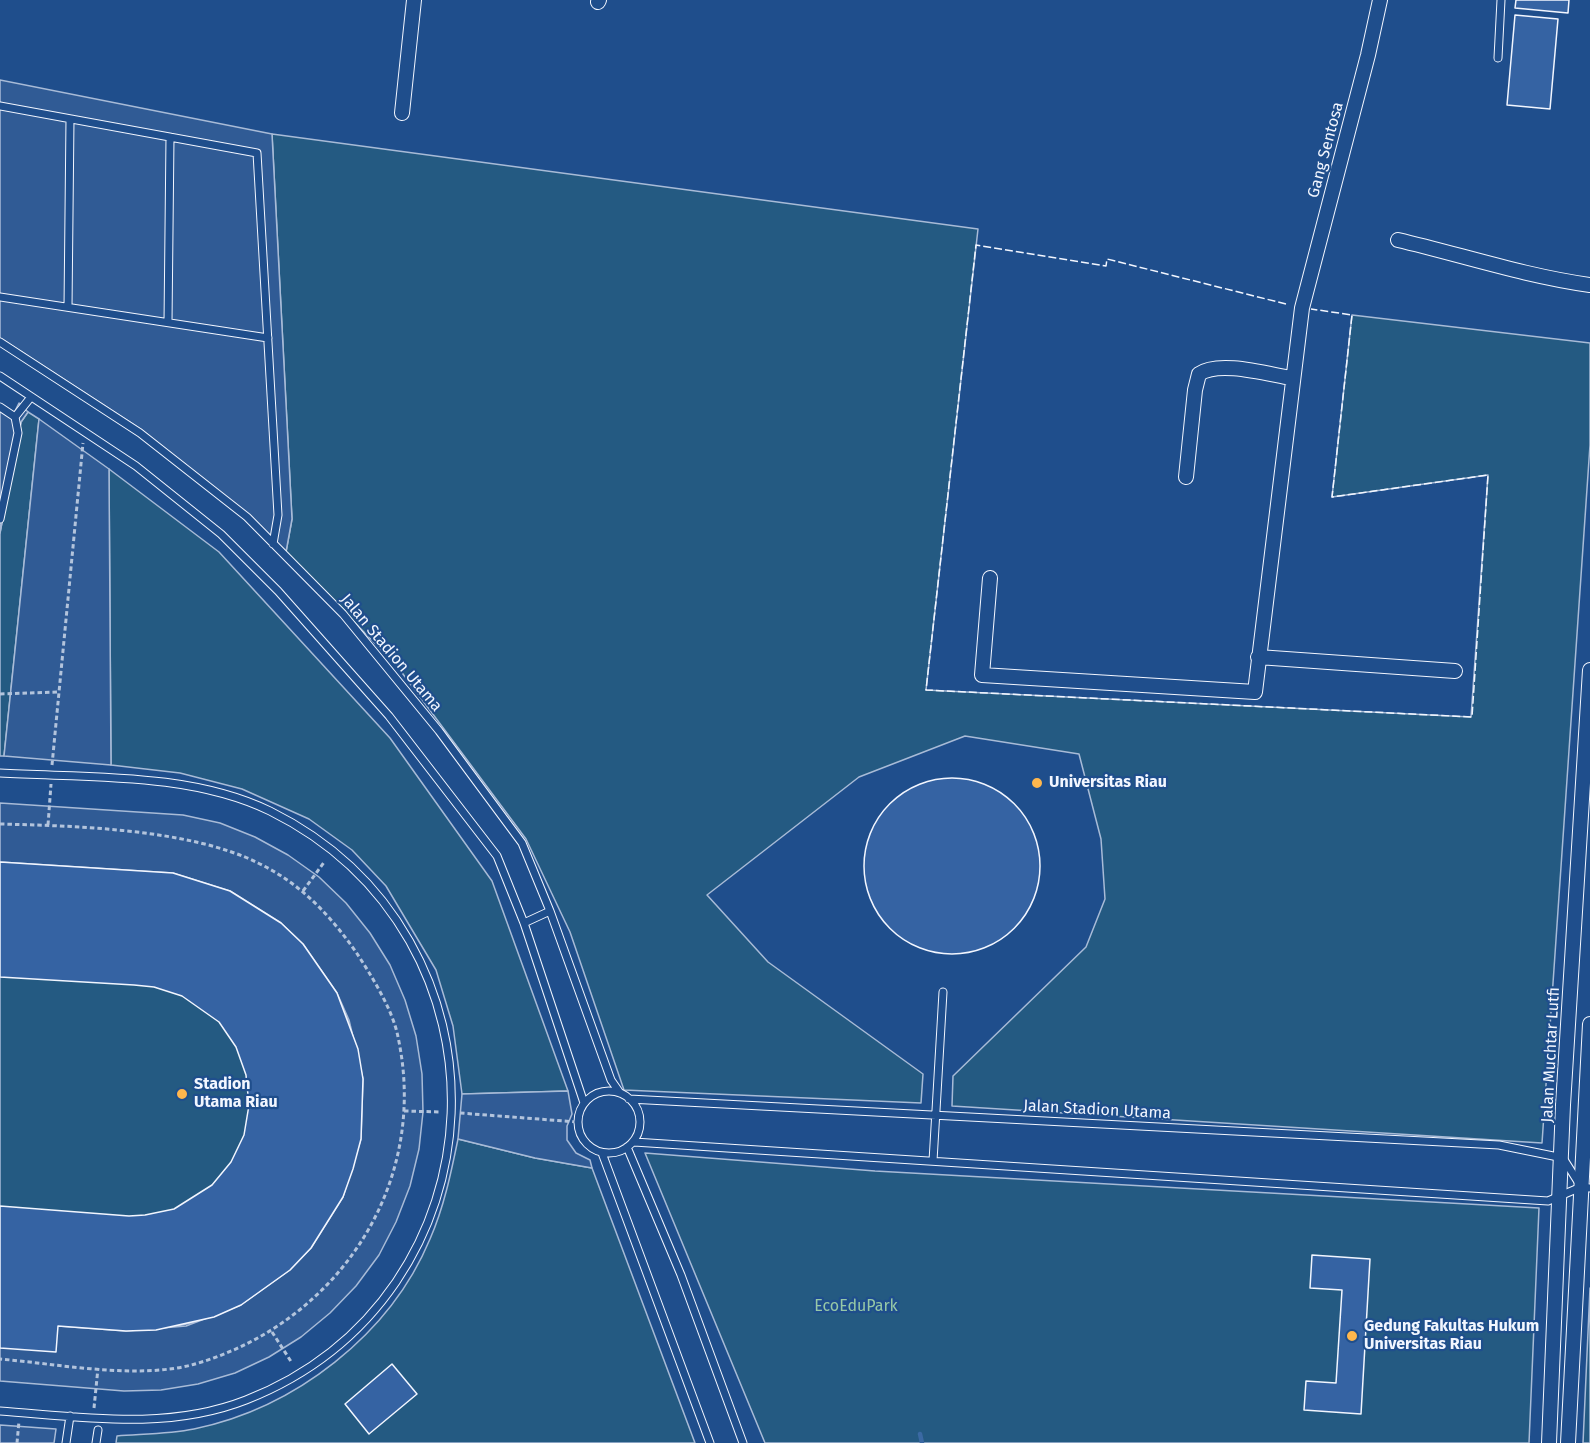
<!DOCTYPE html>
<style>
body{margin:0}
canvas{display:block;background:#1f4e8c}
</style>
<canvas width="1590" height="1443"></canvas>
<script>
const context = document.querySelector('canvas').getContext('2d');
context.lineJoin = 'round';
function paint(path, color) {
  context.fillStyle = color;
  context.fill(path, 'evenodd');
}
function stroke(path, color, width, dash) {
  context.strokeStyle = color;
  context.lineWidth = width;
  context.lineCap = dash ? 'butt' : 'round';
  context.setLineDash(dash || []);
  context.stroke(path);
}
function write(font, color, halo, rows, align = 'center') {
  context.font = font + ' "Fira Sans",sans-serif';
  context.lineWidth = 4.5;
  context.setLineDash([]);
  context.textBaseline = 'middle';
  context.strokeStyle = halo;
  context.fillStyle = color;
  for (const [text, x, y, turn = 0] of rows) {
    context.save();
    context.translate(x, y);
    context.rotate((+turn || 0) * Math.PI / 180);
    context.textAlign = isNaN(turn) ? turn : align;
    if (halo) context.strokeText(text, 0, 0);
    context.fillText(text, 0, 0);
    context.restore();
  }
}
const green = new Path2D(`
 M 272,134 L 978,229 L 926,690 L 1471,717 L 1488,475 L 1332,497 L 1352,315 L 1590,343 L 1590,445 L 1542,1143 L 952,1106 L 953,1076 L 1086,947 L 1105,899 L 1101,839 L 1079,754 L 965,736 L 859,777 L 707,895 L 768,962 L 923,1074 L 921,1103 L 624,1090 L 570,932 L 526,839 L 397,666 L 286,552 L 292,519 Z
 M 28,412 L 39,419 L 4,756 L 0,756 L 0,533 L 21,422 Z
 M 109,469 L 219,552 L 390,738 L 492,881 L 568,1091 L 462,1094 L 453,1026 L 436,970 L 386,886 L 352,850 L 309,819 L 242,789 L 180,773 L 111,765 Z
 M 0,862 C 71,866 166,861 231,891 C 400,971 409,1220 240,1305 C 167,1342 80,1332 0,1333 Z
 M 458,1139 L 535,1158 L 592,1168 L 695,1443 L 116,1443 L 117,1436 C 142,1434 169,1434 194,1429 C 295,1408 390,1335 430,1239 C 444,1207 451,1173 458,1139 Z
 M 645,1153 L 875,1171 L 1539,1208 L 1529,1443 L 765,1443 Z
 M 1590,1288 L 1590,1443 L 1583,1443 Z`);
const parking = new Path2D(`
 M 0,80 L 272,134 L 292,519 L 286,552 L 249,515 L 142,430 L 0,338 Z
 M 19,403 L 28,412 L 21,422 L 0,533 L 0,404 L 14,413 Z
 M 39,419 L 109,469 L 111,765 L 4,756 Z
 M 0,803 L 183,815 L 220,823 L 255,837 L 288,855 L 319,877 L 346,903 L 370,933 L 390,965 L 405,1000 L 416,1036 L 422,1074 L 423,1112 L 419,1149 L 410,1186 L 396,1222 L 379,1255 L 356,1286 L 330,1313 L 301,1337 L 269,1357 L 235,1373 L 198,1384 L 161,1390 L 124,1391 L 0,1381 L 0,1348 L 58,1326 L 126,1331 L 186,1326 L 241,1305 L 290,1270 L 311,1248 L 343,1197 L 361,1139 L 363,1079 L 349,1020 L 337,993 L 303,944 L 281,923 L 230,891 L 173,873 L 0,862 Z
 M 568,1091 L 572,1114 L 567,1126 L 567,1140 L 576,1153 L 590,1160 L 592,1168 L 535,1158 L 458,1139 L 462,1094 Z
 M 0,1425 L 56,1429 L 54,1443 L 0,1443 Z`);
const stream = new Path2D(`
 M 920,1434 L 922,1443`);
const building = new Path2D(`
 M 1516,0 L 1569,0 L 1568,13 L 1515,8 Z
 M 1515,15 L 1558,19 L 1550,109 L 1507,105 Z
 M864 866a88 88 0 1 1 176 0a88 88 0 1 1-176 0Z
 M 0,862 L 173,873 L 230,891 L 281,923 L 303,944 L 337,993 L 358,1049 L 363,1079 L 361,1139 L 353,1169 L 343,1197 L 311,1248 L 290,1270 L 241,1305 L 214,1317 L 156,1330 L 126,1331 L 58,1326 L 56,1352 L 0,1348 L 0,1206 L 129,1216 L 145,1215 L 174,1209 L 212,1185 L 231,1162 L 244,1135 L 249,1105 L 246,1075 L 236,1047 L 219,1022 L 182,996 L 154,987 L 134,985 L 0,977 Z
 M 1312,1255 L 1370,1259 L 1361,1414 L 1304,1410 L 1306,1381 L 1336,1383 L 1342,1290 L 1310,1288 Z
 M 392,1364 L 417,1394 L 369,1434 L 345,1404 Z`);
const path = new Path2D(`
 M 0,694 L 58,692
 M 52,765 L 83,443
 M 0,824 C 77,826 190,829 258,863 C 300,883 330,915 356,952 C 371,975 393,1010 398,1037 C 430,1185 337,1323 195,1364 C 139,1380 58,1364 0,1359
 M 48,825 L 51,784
 M 303,891 L 325,861
 M 404,1111 L 441,1112
 M 460,1113 L 577,1122
 M 272,1332 L 292,1363
 M 94,1408 L 98,1368
 M 17,1443 L 19,1421`);
const lane = new Path2D(`
 M 1498,58 L 1501,0
 M 0,106 L 257,153 L 278,515 L 273,544
 M 0,297 L 268,338
 M 68,307 L 70,119
 M 168,322 L 170,137
 M 0,342 L 140,433 L 247,517 L 343,614 L 439,731 L 522,843 L 550,911 L 611,1080 L 620,1093
 M 0,376 L 136,466 L 221,534 L 278,591 L 389,716 L 497,856 L 524,923 L 584,1103
 M 0,407 L 15,417 L 18,433 L 0,519
 M 15,417 L 31,397
 M 0,773 C 87,778 190,772 270,811 C 522,936 509,1296 246,1400 C 167,1431 82,1417 0,1411
 M 524,923 L 550,911
 M578 1122a31 31 0 1 1 62 0a31 31 0 1 1-62 0Z
 M 629,1099 L 1499,1145 L 1563,1158 L 1580,1185
 M 634,1142 L 1548,1201 L 1581,1187 L 1590,1188
 M 627,1147 L 681,1275 L 743,1443
 M 602,1153 L 710,1443
 M 933,1161 L 943,992
 M 66,1443 L 70,1416
 M 96,1443 L 98,1430`);
const street = new Path2D(`
 M 598,2 L 599,0
 M 402,113 L 414,0
 M 1398,240 C 1462,255 1525,276 1590,285
 M 1186,477 L 1195,390 L 1199,374 C 1219,360 1267,374 1291,378
 M 990,578 L 982,675 L 1255,692 L 1302,308 L 1368,55 L 1380,0
 M 1258,657 L 1455,671
 M 1549,1443 L 1563,1105 L 1590,670
 M 1568,1443 L 1590,1024`);
const fence = new Path2D(`
 M 1286,304 L 1107,259 L 1106,266 L 976,245 L 926,690 L 1472,717 L 1488,475 L 1332,497 L 1352,315 L 1311,309`);
const markers = [
 [1037,783,6,"#ffb74d"],
 [182,1094,6,"#ffb74d"],
 [1352,1336,6,"#ffb74d"]
];
const streetNames = [
 ["Gang Sentosa",1326,150,-75],
 ["Jalan Stadion Utama",391,653,50],
 ["Jalan Muchtar Lutfi",1551,1055,-87],
 ["Jalan Stadion Utama",1097,1110,3]
];
const poiNames = [
 ["Universitas Riau",1049,783],
 ["Stadion",194,1085],
 ["Utama Riau",194,1103],
 ["Gedung Fakultas Hukum",1364,1327],
 ["Universitas Riau",1364,1345]
];
const parkNames = [
 ["EcoEduPark",856,1307]
];
paint(green, '#245a82');
stroke(green, '#a8bbd7', 1.5);
paint(parking, '#305b95');
stroke(parking, '#a8bbd7', 1.5);
stroke(stream, '#3b69a3', 4.5);
paint(building, '#3563a3');
stroke(building, '#f2f6ff', 1.5);
stroke(lane, '#f2f6ff', 9);
stroke(street, '#f2f6ff', 16);
stroke(path, '#b3c4dc', 3, [4.5, 3]);
stroke(lane, '#1f4e8c', 7);
stroke(street, '#1f4e8c', 14);
stroke(fence, '#f2f6ff', 1.5, [8, 3]);
for (const [x, y, r, color] of markers) {
  const dot = new Path2D();
  dot.arc(x, y, r, 0, 2 * Math.PI);
  context.fillStyle = color;
  context.fill(dot);
  stroke(dot, '#1f4e8c', 2);
}
write('16px', '#f2f6ff', '#1f4e8c', streetNames);
write('bold 16px', '#f2f6ff', '#1f4e8c', poiNames, 'left');
write('16px', '#97c8a6', '#1f4e8c', parkNames);
</script>
